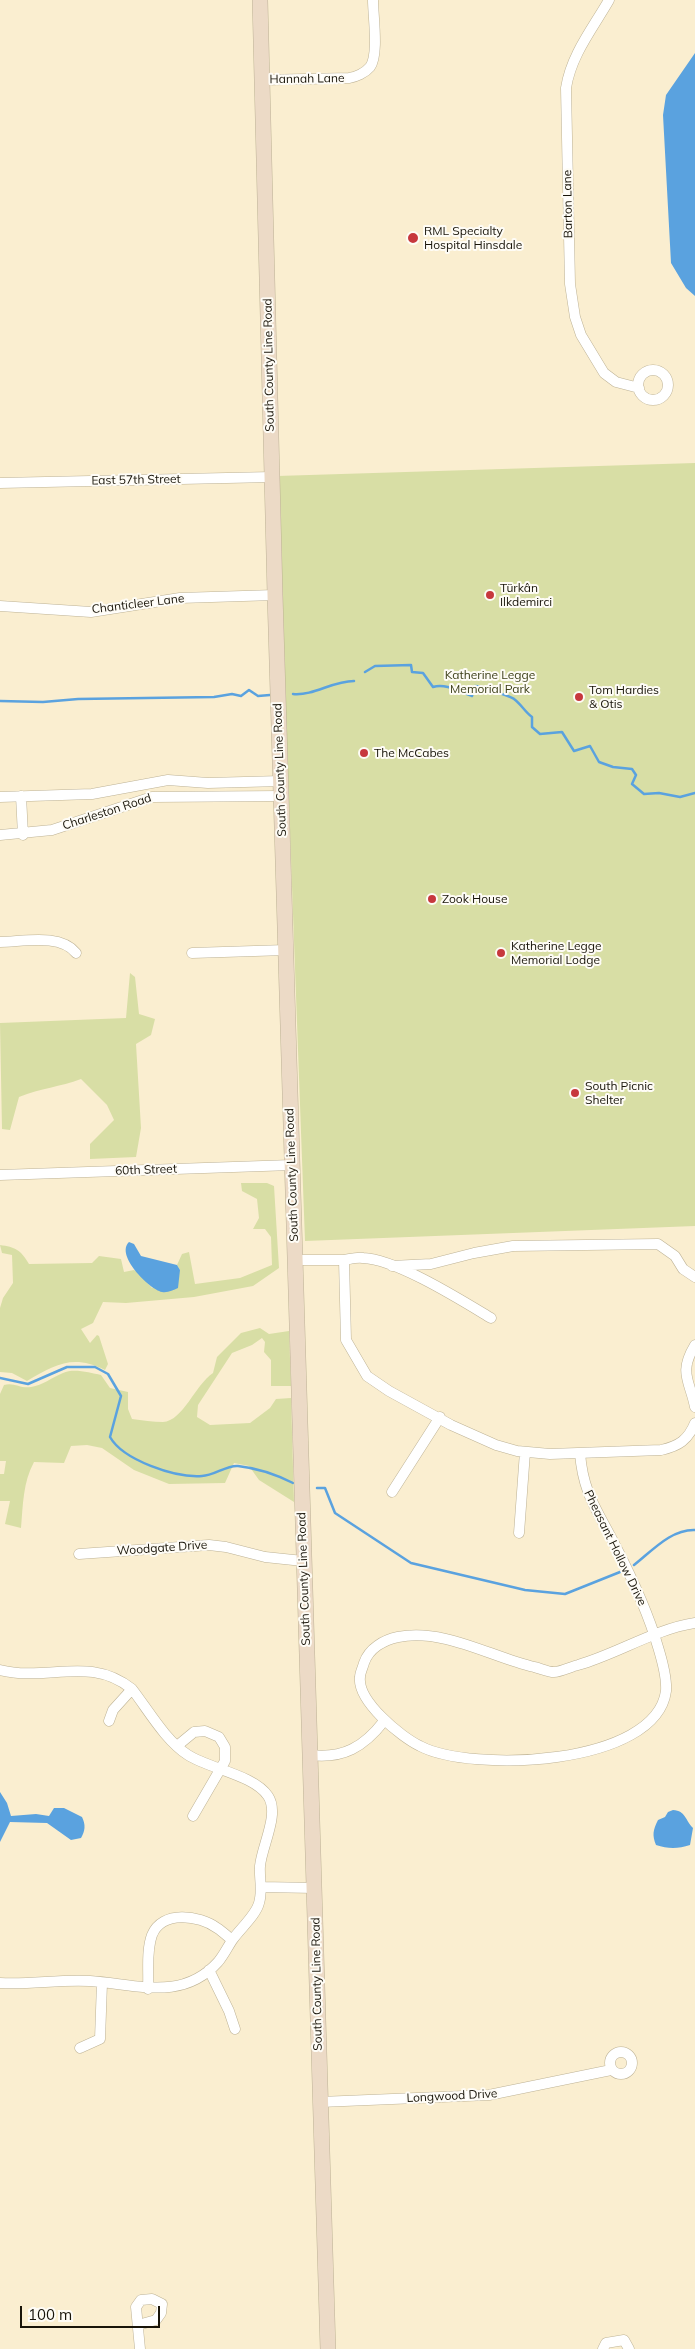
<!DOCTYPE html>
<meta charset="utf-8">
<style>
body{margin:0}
#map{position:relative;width:695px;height:2349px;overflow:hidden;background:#faeed0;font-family:Mulish,sans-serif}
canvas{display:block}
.scale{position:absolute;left:20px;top:2306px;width:140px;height:22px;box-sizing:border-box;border:2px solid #181409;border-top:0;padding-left:6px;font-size:15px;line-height:18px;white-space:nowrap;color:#181409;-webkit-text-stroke:4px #fefcf6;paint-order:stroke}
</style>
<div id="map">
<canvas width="695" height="2349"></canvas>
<div class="scale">100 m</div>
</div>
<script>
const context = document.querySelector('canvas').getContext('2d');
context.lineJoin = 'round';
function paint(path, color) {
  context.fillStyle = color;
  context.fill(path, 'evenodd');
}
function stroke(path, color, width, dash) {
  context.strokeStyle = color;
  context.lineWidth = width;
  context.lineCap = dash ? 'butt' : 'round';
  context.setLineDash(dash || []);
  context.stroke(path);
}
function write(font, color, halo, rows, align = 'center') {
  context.font = font + ' Mulish,sans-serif';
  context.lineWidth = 4;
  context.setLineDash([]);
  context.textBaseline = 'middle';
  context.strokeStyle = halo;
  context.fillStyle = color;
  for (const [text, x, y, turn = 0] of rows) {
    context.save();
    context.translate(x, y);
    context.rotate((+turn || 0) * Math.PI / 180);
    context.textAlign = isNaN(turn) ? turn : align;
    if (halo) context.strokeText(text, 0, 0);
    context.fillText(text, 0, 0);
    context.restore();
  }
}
const green = new Path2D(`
 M 695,463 L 695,1226 L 305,1241 L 277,476 Z
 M 130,973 L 135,977 L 139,1014 L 155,1019 L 151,1035 L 136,1044 L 141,1128 L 136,1157 L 90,1159 L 90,1144 L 114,1120 L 107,1105 L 81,1079 C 60,1087 41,1088 19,1097 L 10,1130 L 2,1129 L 0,1023 L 126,1018 Z
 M 241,1183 L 267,1183 L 274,1186 L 279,1268 L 253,1286 L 194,1297 L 126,1303 L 103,1302 L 93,1323 L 81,1329 L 90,1343 L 97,1335 L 99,1336 L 108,1364 L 105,1370 C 74,1354 55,1364 27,1381 L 12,1373 L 0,1372 L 0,1308 L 3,1298 L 13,1283 L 12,1255 L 2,1253 L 0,1245 C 15,1247 21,1250 29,1264 L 92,1263 L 99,1256 L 121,1259 L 124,1272 L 134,1270 L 140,1274 L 152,1288 L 180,1270 L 177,1265 L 182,1254 L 189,1252 L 195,1284 L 240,1278 L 272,1265 L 271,1237 L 265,1229 L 253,1229 L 259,1218 L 257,1199 L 242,1191 Z
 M 260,1328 L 269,1334 L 289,1331 L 291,1386 L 271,1386 L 271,1360 L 264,1352 L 265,1342 L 262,1338 L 252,1345 L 232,1353 L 198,1405 L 197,1417 L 210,1425 L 250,1423 L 270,1408 L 276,1399 L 291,1398 L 294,1502 L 259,1480 L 249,1466 L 234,1463 L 225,1483 L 169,1484 L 134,1470 L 102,1448 L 87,1445 L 71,1446 L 64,1463 L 34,1462 C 23,1482 23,1505 21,1528 L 5,1524 L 10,1501 L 0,1501 L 0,1474 L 4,1474 L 6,1461 L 0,1461 L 0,1394 L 4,1385 C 14,1382 21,1389 31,1387 C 43,1385 51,1378 63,1373 C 74,1368 90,1373 101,1375 L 110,1388 L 128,1392 L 128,1409 L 132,1419 C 142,1420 153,1422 163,1422 C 183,1421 195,1385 213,1373 L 217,1357 L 241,1333 Z`);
const water = new Path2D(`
 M 695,53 L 695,296 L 686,288 L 671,263 L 663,115 L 666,95 Z
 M 129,1242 L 134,1244 L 141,1256 L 177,1265 L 180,1270 L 178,1288 C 173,1290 168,1293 162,1292 C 149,1289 115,1255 129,1242 Z
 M 0,1792 L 7,1803 L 11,1816 L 36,1814 L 49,1816 L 54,1808 L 64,1808 L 82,1817 C 86,1825 85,1831 81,1838 L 71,1840 L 47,1823 L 10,1822 L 0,1842 Z
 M 673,1810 C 686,1811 685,1820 693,1828 L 690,1845 C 678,1849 668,1849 656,1845 C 652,1835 653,1830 658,1820 L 665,1817 L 668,1812 Z`);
const stream = new Path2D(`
 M 365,672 L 375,666 L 411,665 L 412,672 L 423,673 L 433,687 C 446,683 460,692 472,696 L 475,686 C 480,686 512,697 514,699 C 521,704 525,712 532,717 L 532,727 L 540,734 L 562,732 L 574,751 L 590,746 L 599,762 L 613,767 L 632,769 L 636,775 L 632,784 L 644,794 L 659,793 L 680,797 L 695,793
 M 293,694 C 314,696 332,681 354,681
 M 0,701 L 43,702 L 78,699 L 214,697 L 232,694 L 241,696 L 249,690 L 258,696 L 270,695
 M 0,1378 L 28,1384 L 67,1367 L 95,1367 L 108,1374 L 121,1396 L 110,1437 C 123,1460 175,1478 202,1476 C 214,1476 226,1465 238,1466 C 256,1468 277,1475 293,1483
 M 317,1488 L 325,1488 L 335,1513 L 411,1563 L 525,1590 L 565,1594 L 620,1572
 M 634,1565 C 652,1551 671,1529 695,1530`);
const street = new Path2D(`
 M 609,0 C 593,28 571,55 566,88 L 570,284 L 575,317 L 581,335 L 604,373 L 616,382 L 639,388
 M 262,80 L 349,78 C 356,77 365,73 370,67 C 379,55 373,16 373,0
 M638 385a15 15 0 1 1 30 0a15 15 0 1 1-30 0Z
 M 0,483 L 272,477
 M 0,606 L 91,612 L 180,598 L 275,595
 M 21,796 L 23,835
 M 0,797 L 92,794 L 168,780 L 208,783 L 281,781
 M 0,835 L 52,830 L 152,797 L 281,796
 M 0,942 C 22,942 60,933 76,953
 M 192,953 L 286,950
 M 0,1175 L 292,1165
 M 295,1260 L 344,1260 L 346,1340 L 367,1376 L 389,1391 L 451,1425 L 496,1445 L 517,1451 L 550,1454 L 661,1450 C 679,1446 688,1440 695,1423
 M 344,1260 C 350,1259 357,1257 363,1258 C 396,1259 461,1300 491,1318
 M 392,1266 L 431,1264 L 474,1253 L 513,1246 L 658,1244 L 675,1256 L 683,1269 L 695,1277
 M 695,1345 C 678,1373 690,1381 695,1407
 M 580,1453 C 583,1494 598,1511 615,1545 C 632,1578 648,1612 658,1647 C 662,1660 667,1677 666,1691 C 656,1766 471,1773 420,1746 C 401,1737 357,1701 360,1677 C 360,1673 363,1667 364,1663 C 369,1648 384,1640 398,1637 C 444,1628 491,1657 534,1667 C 540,1668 547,1672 554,1672 C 561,1672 570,1667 578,1665 C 617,1654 655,1629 695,1623
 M 392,1492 L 440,1417
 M 519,1533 L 525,1452
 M 79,1554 L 209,1545 L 226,1547 L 265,1557 L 303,1561
 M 0,1670 C 48,1682 90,1655 132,1689 C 149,1711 165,1740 188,1755 C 210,1769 254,1775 268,1796 C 280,1814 262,1845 260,1866 C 259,1878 263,1890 259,1903 C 256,1915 240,1929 233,1939 C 228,1946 224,1955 218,1962 C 182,2002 136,1984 90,1981 C 60,1979 30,1985 0,1983
 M 109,1721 L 113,1710 L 132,1689
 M 177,1746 L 194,1732 L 205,1731 L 219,1737 L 225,1747 L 225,1761 L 193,1816
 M 310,1755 C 343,1759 364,1747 384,1721
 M 261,1887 L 315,1888
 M 209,1970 L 229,2011 L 235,2029
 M 148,1989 C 149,1972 146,1951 152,1935 C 162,1910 199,1915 217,1928 C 222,1931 227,1936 232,1940
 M 80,2048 L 100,2039 L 102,1983
 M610 2063a11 11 0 1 1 22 0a11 11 0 1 1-22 0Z
 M 320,2102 L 489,2095 L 611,2070
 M 138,2325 L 156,2320 L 161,2313 L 162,2304 L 152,2299 L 141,2300 L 136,2307 L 140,2349
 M 603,2349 L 606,2343 L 624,2340 L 629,2349`);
const secondary = new Path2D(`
 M 260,0 L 275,595 L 328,2349`);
const markers = [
 [413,238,6,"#c7383d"],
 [490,595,5,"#c7383d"],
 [579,697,5,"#c7383d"],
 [364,753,5,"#c7383d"],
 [432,899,5,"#c7383d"],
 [501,953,5,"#c7383d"],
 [575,1093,5,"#c7383d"]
];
const streetNames = [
 ["Hannah Lane",307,79,-1],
 ["Barton Lane",568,204,-91],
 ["South County Line Road",269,365,-91],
 ["East 57th Street",136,480,-1],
 ["Chanticleer Lane",138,604,-7],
 ["South County Line Road",280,770,-92],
 ["Charleston Road",107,812,-18],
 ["60th Street",146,1170,-2],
 ["South County Line Road",292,1175,-92],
 ["Woodgate Drive",162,1548,-4],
 ["Pheasant Hollow Drive",615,1548,64],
 ["South County Line Road",304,1579,-92],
 ["South County Line Road",317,1984,-91],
 ["Longwood Drive",452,2096,-3]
];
const poiNames = [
 ["RML Specialty",424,231],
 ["Hospital Hinsdale",424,245],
 ["Türkân",500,588],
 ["Ilkdemirci",500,602],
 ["Tom Hardies",589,690],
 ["& Otis",589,704],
 ["The McCabes",374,753],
 ["Zook House",442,899],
 ["Katherine Legge",511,946],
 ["Memorial Lodge",511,960],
 ["South Picnic",585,1086],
 ["Shelter",585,1100]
];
const parkNames = [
 ["Katherine Legge",490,675],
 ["Memorial Park",490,689]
];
paint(green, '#d8dea5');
paint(water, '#5aa2df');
stroke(stream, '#5aa2df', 2.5);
stroke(street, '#bdb295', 11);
stroke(secondary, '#bdb295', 16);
stroke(street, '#fff', 10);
stroke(secondary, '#ecdac6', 15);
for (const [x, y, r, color] of markers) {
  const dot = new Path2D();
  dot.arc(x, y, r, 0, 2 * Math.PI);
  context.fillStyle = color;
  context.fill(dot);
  stroke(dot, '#fefcf6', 2);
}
write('12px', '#181409', '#fefcf6', streetNames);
write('12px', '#181409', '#fefcf6', poiNames, 'left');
write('12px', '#3b3e17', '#fefcf6', parkNames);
</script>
